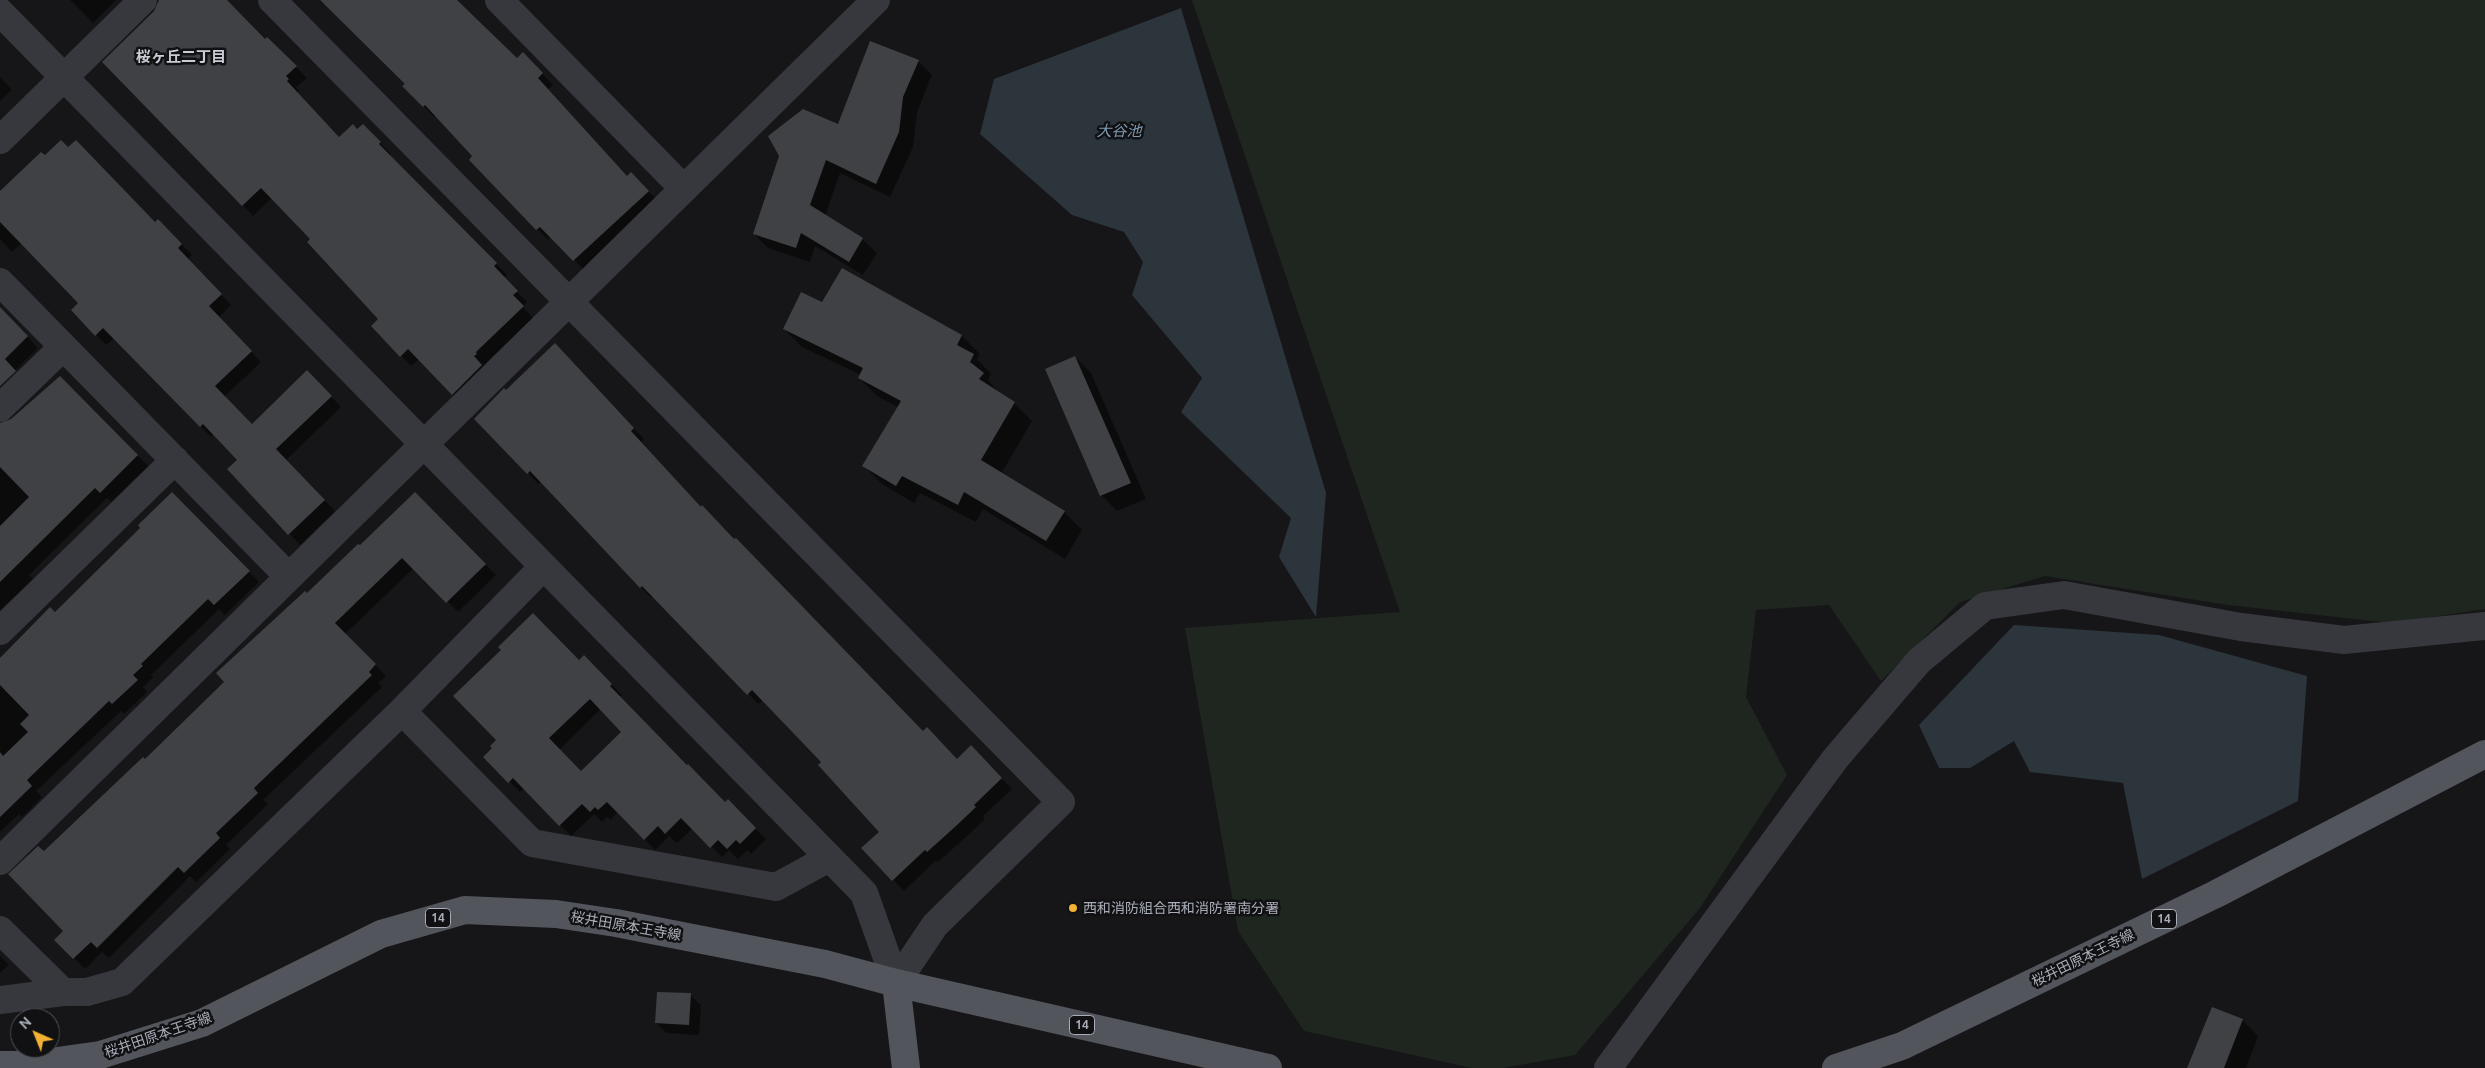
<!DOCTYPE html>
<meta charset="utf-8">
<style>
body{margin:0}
#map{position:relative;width:2485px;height:1068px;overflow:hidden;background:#161618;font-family:Ubuntu,sans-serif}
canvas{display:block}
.north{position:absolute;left:10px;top:1008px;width:50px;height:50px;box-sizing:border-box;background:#111113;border:1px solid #4d4f55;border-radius:50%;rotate:316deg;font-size:14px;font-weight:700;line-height:20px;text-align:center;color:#a8adb8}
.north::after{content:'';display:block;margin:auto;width:18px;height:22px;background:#f2b134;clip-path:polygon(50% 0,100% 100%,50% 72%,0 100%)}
</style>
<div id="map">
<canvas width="2485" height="1068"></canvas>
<div class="north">N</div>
</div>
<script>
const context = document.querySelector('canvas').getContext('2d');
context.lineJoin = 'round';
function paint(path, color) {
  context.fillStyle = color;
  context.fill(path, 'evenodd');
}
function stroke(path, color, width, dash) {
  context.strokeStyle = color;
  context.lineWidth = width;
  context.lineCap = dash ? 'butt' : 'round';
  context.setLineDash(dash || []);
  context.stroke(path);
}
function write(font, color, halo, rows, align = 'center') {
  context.font = font + ' Ubuntu,"Noto Sans JP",sans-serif';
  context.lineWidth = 5;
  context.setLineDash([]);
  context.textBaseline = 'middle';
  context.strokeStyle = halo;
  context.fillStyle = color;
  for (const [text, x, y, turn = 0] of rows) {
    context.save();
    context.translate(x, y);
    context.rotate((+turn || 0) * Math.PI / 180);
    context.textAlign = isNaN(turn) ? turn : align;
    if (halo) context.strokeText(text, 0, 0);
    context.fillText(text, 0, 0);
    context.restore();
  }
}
const green = new Path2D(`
 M 1192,0 L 2485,0 L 2485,609 L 2391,623 L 2228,605 L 2045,576 L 1960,602 L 1881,681 L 1829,605 L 1756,610 L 1746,697 L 1787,775 L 1700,908 L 1575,1055 L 1503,1068 L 1472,1068 L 1304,1031 L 1238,931 L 1185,628 L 1400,612 Z`);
const water = new Path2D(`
 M 1181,8 L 1326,493 L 1316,617 L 1279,557 L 1291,518 L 1181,412 L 1202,378 L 1132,295 L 1143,262 L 1124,232 L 1072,215 L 980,134 L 994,79 Z
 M 2014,625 L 2159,635 L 2307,676 L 2298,801 L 2142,879 L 2123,783 L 2030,772 L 2014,741 L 1970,768 L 1939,768 L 1919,725 Z`);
const shadow = new Path2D(`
 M 70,0 L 116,0 L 93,23 Z
 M 159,0 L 222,0 L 265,41 L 267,39 L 307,78 L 296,87 L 299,91 L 297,93 L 340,138 L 358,131 L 363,125 L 391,154 L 389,155 L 507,275 L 504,278 L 527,302 L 523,307 L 533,318 L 486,363 L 487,365 L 463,405 L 419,359 L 411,366 L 373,327 L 380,319 L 312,239 L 272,198 L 253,216 L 104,62 L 159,5 Z
 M 319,0 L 456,0 L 517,59 L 533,64 L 553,85 L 547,90 L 628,177 L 631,174 L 659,202 L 585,271 L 551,236 L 548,240 L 497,187 L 474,156 L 436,115 L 434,117 L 404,86 L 407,84 L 325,3 L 324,5 Z
 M 918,61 L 932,75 L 917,112 L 913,147 L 890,197 L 840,173 L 825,216 L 862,239 L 877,253 L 863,275 L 815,246 L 810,262 L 768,248 L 754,234 L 838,126 Z
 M 0,77 L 12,90 L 0,101 Z
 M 0,193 L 155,223 L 158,220 L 192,255 L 187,260 L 231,305 L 218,318 L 261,362 L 224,397 L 252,426 L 307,372 L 341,407 L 286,460 L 335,511 L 300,545 L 229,469 L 238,460 L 214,434 L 211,437 L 114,338 L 106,345 L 72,310 L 80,303 L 22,243 L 12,252 L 0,239 Z
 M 843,270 L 962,336 L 980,354 L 977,359 L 991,374 L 988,380 L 1000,394 L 1014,403 L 1032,421 L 1001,474 L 1064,512 L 1082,530 L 1065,559 L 983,509 L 976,522 L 920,493 L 914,503 L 882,484 L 863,465 L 898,407 L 877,396 L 859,378 L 861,375 L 802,347 L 784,329 L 823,304 Z
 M 0,308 L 38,348 L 2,383 L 0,381 Z
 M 566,356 L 644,439 L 640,443 L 701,508 L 923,732 L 957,760 L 971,747 L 1012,789 L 983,816 L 985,819 L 966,837 L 938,862 L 936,860 L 904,891 L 863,848 L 880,832 L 823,762 L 763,700 L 758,704 L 654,595 L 651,598 L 641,587 L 541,481 L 538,484 L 528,473 L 506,392 Z
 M 1075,357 L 1091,373 L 1146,499 L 1117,511 L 1101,495 Z
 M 60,378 L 148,466 L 111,502 L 107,498 L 29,575 L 33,579 L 0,610 L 0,437 Z
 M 172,493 L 259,582 L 225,615 L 219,609 L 151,675 L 153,677 L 143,687 L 147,692 L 124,714 L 121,711 L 36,791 L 42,797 L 22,817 L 19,814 L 0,832 L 0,659 L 55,614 L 142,528 Z
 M 415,494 L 496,575 L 458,612 L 414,568 L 345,634 L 386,676 L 378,683 L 382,687 L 263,800 L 268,804 L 226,845 L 230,849 L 196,882 L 190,876 L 109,958 L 102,952 L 85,969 L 56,940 L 65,931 L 44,853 L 145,761 L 226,682 L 307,595 Z
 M 584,657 L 622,695 L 620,697 L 725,803 L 728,801 L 766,839 L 751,854 L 748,850 L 738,859 L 729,850 L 722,857 L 693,828 L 677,843 L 669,836 L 655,850 L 618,812 L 610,820 L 607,817 L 602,822 L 594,814 L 571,836 L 524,788 L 520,792 L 485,757 ZM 601,709 L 623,732 L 582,773 L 559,750 Z
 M 0,956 L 9,965 L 0,973 Z
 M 690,995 L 701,1005 L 699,1035 L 667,1033 L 656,1023 Z
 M 2242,1020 L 2258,1036 L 2246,1068 L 2189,1068 Z`);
const building = new Path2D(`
 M 159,0 L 227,0 L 265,39 L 267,37 L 297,66 L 286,76 L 289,79 L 287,81 L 339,137 L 353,124 L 357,129 L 363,124 L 381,142 L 379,144 L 497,263 L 494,266 L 518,291 L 513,295 L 524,306 L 476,352 L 477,354 L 474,356 L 482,365 L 452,395 L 408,349 L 400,357 L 371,326 L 378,319 L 307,242 L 310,239 L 261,188 L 242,206 L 102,62 L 154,11 Z
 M 320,0 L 457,0 L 517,58 L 523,52 L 543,73 L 538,78 L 627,176 L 631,172 L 649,191 L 573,261 L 540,227 L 536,230 L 469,160 L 472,156 L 425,105 L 423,107 L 402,86 L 405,84 Z
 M 870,41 L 919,60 L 903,97 L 899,132 L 876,184 L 826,160 L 810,205 L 863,238 L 849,262 L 801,233 L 796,248 L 753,234 L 779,156 L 768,136 L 803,109 L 838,124 Z
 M 61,140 L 68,147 L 76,140 L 155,222 L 158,219 L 182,244 L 178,248 L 222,294 L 209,306 L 252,351 L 215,386 L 252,424 L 307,370 L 332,396 L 276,449 L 325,500 L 288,535 L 227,469 L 237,460 L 203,424 L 200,427 L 103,328 L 95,336 L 71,310 L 78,303 L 0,222 L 0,191 L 41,152 L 45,155 Z
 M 842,268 L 962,335 L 957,345 L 974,354 L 970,362 L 984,373 L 979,379 L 1015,402 L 981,460 L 1065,511 L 1046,541 L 964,492 L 958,505 L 902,476 L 896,486 L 862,466 L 901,401 L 858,378 L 863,368 L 783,329 L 801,292 L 822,302 Z
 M 0,307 L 28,336 L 5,359 L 16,371 L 0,386 Z
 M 555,343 L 634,428 L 631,431 L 701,507 L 702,505 L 734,539 L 736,538 L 923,731 L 927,727 L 957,759 L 971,745 L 1002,778 L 974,805 L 976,807 L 956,826 L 927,852 L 925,850 L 892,881 L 861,848 L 879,832 L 818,765 L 821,762 L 752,690 L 747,695 L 642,586 L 640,588 L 530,471 L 527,474 L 474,419 L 504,388 L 506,390 Z
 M 1075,356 L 1131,483 L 1100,496 L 1045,369 Z
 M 60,376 L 138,455 L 100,493 L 95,488 L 0,582 L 0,526 L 29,497 L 0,467 L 0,423 L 11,419 Z
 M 172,492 L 250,571 L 214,605 L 208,599 L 141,664 L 143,666 L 133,675 L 138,680 L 112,704 L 109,701 L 27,780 L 32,786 L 0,817 L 0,752 L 3,756 L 28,732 L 20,724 L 29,715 L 0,685 L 0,658 L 50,607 L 55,612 L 140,528 L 138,525 Z
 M 415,492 L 486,564 L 446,603 L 402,558 L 335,623 L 376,664 L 369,672 L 372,675 L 254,788 L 258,793 L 216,833 L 220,838 L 184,873 L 178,867 L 97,948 L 91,942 L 73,959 L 54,940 L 63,931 L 8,874 L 38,846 L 44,851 L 143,757 L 145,759 L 224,682 L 216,673 L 305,591 L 307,593 L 358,544 L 360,545 Z
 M 533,613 L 579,660 L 584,655 L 612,684 L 610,686 L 687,765 L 688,764 L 725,802 L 728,799 L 756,828 L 740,844 L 736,840 L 727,849 L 718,840 L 710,848 L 681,818 L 665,834 L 658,826 L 644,840 L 607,802 L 598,810 L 595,807 L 590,812 L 582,804 L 559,826 L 513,778 L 508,783 L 483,757 L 492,748 L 490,746 L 496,740 L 453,696 L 501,650 L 498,647 ZM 590,699 L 621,732 L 581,771 L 549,738 Z
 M 657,992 L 691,993 L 689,1025 L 655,1023 Z
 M 2212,1007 L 2243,1019 L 2224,1068 L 2187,1068 Z`);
const minor = new Path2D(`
 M 272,0 L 1061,802 L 935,925 L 896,983
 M 499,0 L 683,188
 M 0,12 L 864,893 L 896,983
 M 0,140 L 143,0
 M 0,282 L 288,576
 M 0,408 L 63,347
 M 0,631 L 175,460
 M 402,711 L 532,843 L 776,887 L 829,858
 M 0,861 L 876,0
 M 0,930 L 63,992
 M 0,1000 L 63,992 L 87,992 L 122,982 L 402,711 L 543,567
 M 1608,1068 L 1835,759 L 1919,661 L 1985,606 L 2064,595 L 2241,627 L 2344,640 L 2485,626`);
const major = new Path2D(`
 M 896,983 L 906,1068
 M 0,1065 L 28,1065 L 100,1055 L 202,1023 L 381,934 L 465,910 L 556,914 L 616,923 L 825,964 L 896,983 L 1268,1068
 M 1836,1068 L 1902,1046 L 2216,894 L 2485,754`);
const markers = [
 [1073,908,5,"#f2b134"]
];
const shields = [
 [438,918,25],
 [2164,919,25],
 [1082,1025,25]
];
const shieldNames = [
 ["14",438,918],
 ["14",2164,919],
 ["14",1082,1025]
];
const poiNames = [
 ["西和消防組合西和消防署南分署",1083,908]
];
const streetNames = [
 ["桜井田原本王寺線",626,926,10],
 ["桜井田原本王寺線",2083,958,-26],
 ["桜井田原本王寺線",158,1035,-19]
];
const neighbourhoodNames = [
 ["桜ヶ丘二丁目",181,57]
];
const waterNames = [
 ["大谷池",1119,131]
];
paint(green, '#1e261f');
paint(water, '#2c353c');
paint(shadow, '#0007');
paint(building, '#404145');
stroke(minor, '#37383d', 28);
stroke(major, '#53555c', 28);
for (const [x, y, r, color] of markers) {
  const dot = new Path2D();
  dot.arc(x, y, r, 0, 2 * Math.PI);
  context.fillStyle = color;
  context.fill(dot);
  stroke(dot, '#111113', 2);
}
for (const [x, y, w] of shields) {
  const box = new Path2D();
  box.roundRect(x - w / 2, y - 9.5, w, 19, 4);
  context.fillStyle = '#111113';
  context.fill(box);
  stroke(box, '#a8adb8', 1);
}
write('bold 12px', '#a8adb8', null, shieldNames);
write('14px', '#a8adb8', '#111113', poiNames, 'left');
write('14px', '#a8adb8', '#111113', streetNames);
write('bold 15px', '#c9ccd4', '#111113', neighbourhoodNames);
write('italic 15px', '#7f9bb3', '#111113', waterNames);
</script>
